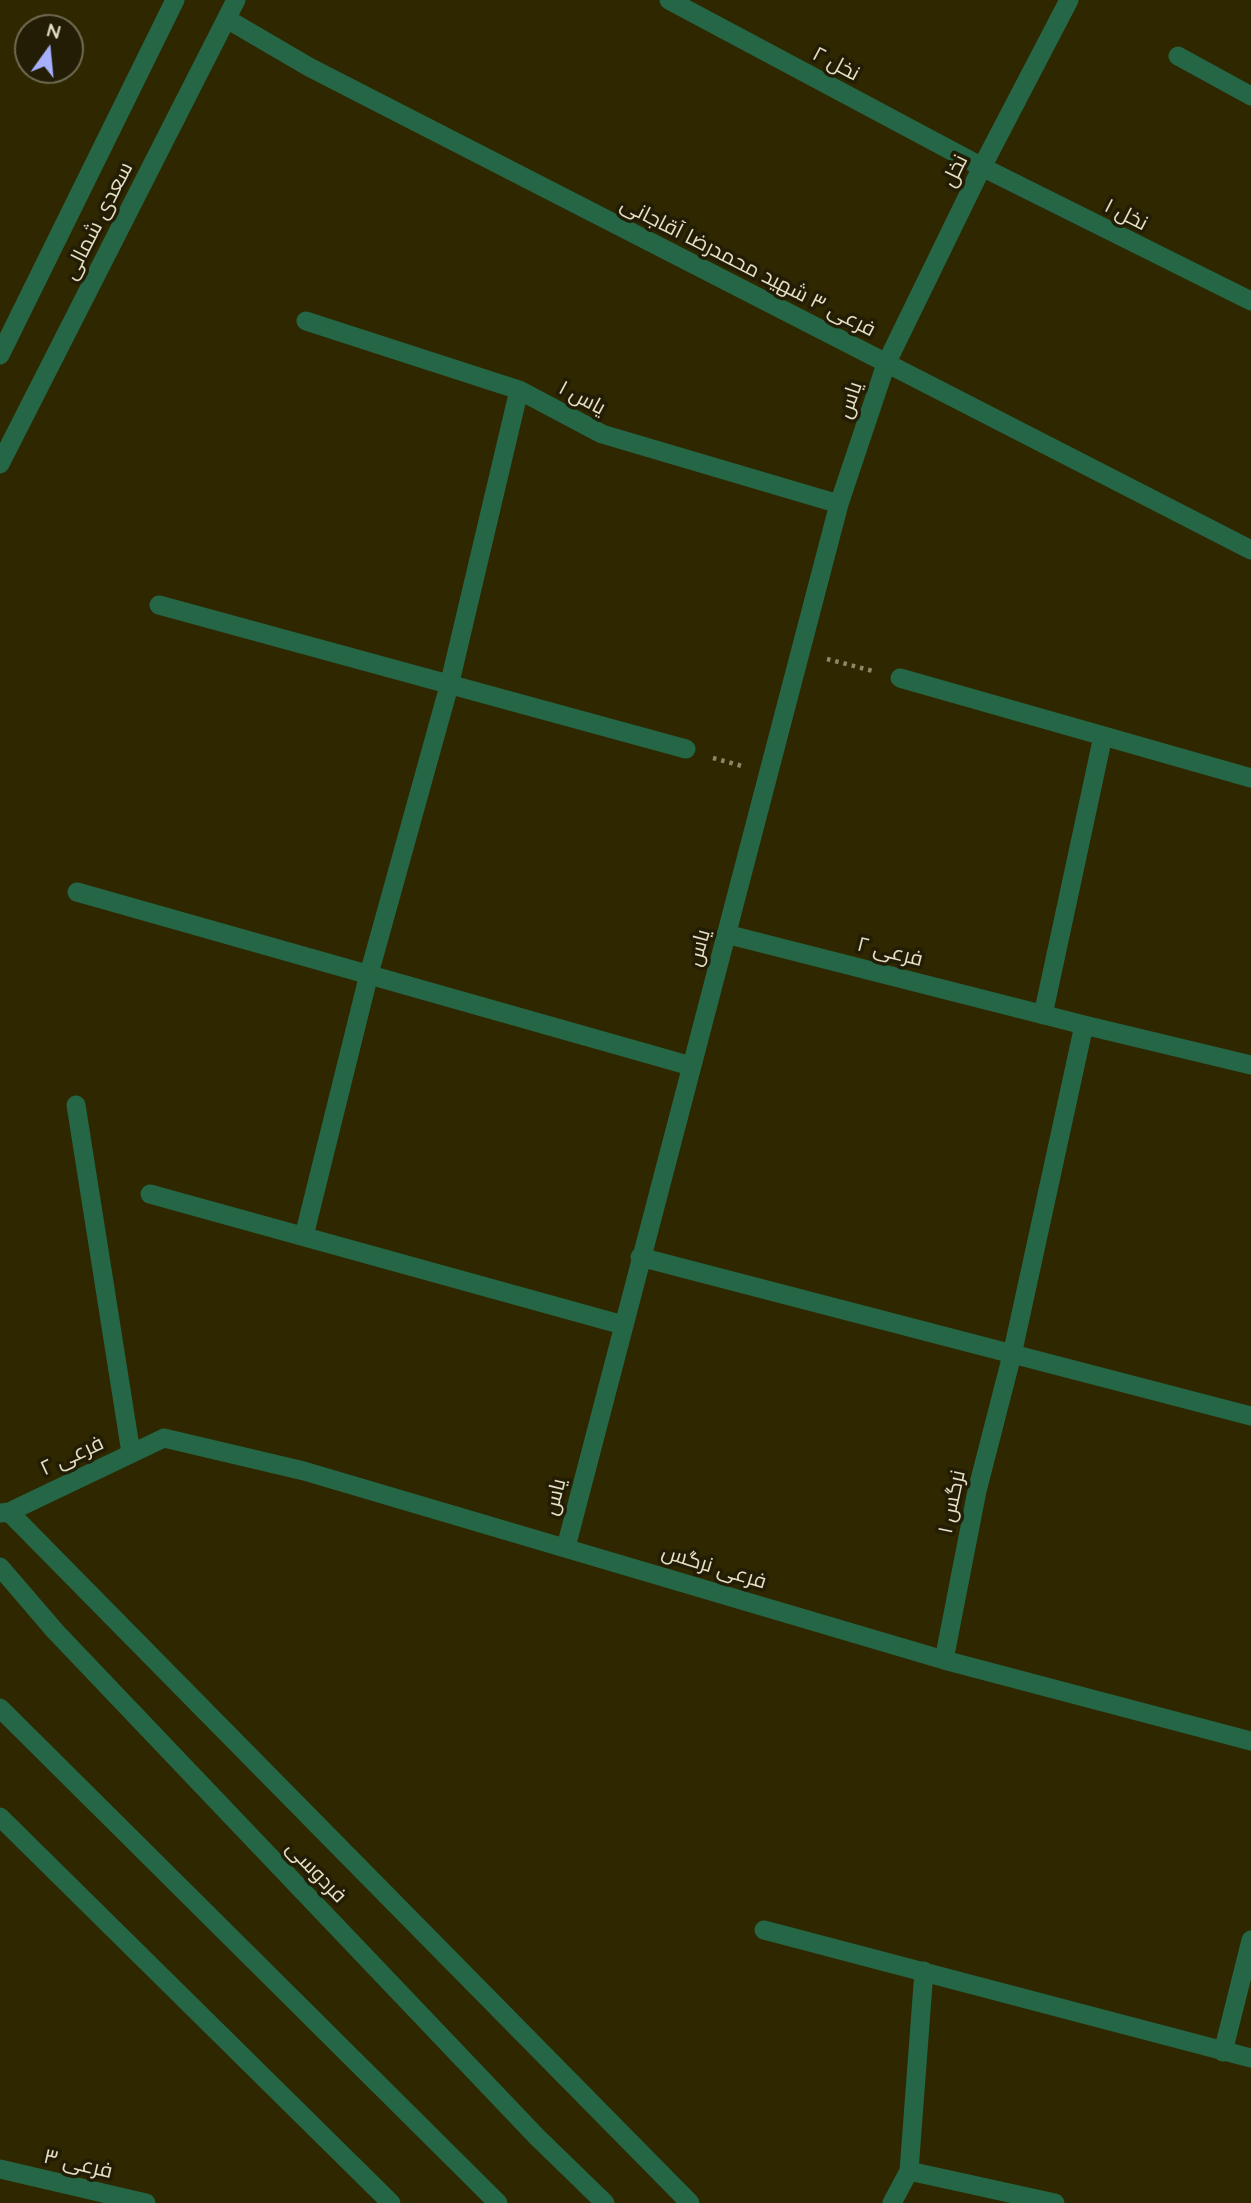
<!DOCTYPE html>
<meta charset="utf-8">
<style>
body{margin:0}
#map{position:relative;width:1251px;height:2203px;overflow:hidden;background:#2e2700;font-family:Quicksand,sans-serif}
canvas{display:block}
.north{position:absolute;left:14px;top:14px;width:70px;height:70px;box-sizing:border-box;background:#221d04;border:2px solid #706b52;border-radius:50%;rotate:15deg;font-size:19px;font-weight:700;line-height:28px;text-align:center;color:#e5e0c6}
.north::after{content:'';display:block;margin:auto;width:24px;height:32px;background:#a7b0fc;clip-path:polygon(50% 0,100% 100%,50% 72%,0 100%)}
</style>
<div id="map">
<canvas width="1251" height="2203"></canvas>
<div class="north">N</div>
</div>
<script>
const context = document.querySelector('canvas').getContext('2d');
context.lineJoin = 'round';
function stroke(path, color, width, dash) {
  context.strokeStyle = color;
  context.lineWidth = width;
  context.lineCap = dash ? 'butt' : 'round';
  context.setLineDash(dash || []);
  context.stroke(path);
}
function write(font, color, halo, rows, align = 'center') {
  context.font = font + ' Quicksand,Cairo,sans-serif';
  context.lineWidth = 7;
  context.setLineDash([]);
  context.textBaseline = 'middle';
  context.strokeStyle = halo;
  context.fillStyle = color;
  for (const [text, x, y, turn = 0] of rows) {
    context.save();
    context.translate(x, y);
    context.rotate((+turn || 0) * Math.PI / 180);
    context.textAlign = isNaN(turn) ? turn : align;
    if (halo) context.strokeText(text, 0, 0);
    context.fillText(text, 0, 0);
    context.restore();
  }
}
const path = new Path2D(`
 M 827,659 L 873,671
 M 713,758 L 742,766`);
const minor = new Path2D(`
 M 669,0 L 982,167 L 1251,301
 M 1178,56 L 1251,96
 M 306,321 L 519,390 L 602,434 L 839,504
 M 159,605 L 686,749
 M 900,678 L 1251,778
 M 77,892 L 691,1066
 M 726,934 L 1084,1025 L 1251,1065
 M 1043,1015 L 1103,736
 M 76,1105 L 131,1453
 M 150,1194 L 623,1325
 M 304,1236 L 369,974 L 449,686 L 519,390
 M 640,1257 L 1251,1416
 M 9,1512 L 690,2203
 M 0,1513 L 9,1512 L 164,1438 L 304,1471 L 944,1660 L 1251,1741
 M 566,1547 L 839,504 L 886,364 L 982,167 L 1069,0
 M 944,1660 L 977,1491 L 1012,1355 L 1084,1025
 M 764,1930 L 1251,2058
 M 1223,2052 L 1251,1940
 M 0,2169 L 146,2203
 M 909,2171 L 924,1971
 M 892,2203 L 909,2171 L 1055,2203`);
const tertiary = new Path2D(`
 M 227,19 L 309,67 L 1251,550
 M 0,355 L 175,0
 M 0,464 L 236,0
 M 0,1567 L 55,1631 L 537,2137 L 605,2203
 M 0,1708 L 498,2203
 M 0,1817 L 391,2203`);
const streetNames = [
 ["نخل ۲",836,64,28],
 ["نخل",955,171,-64],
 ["نخل ۱",1126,215,27],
 ["سعدی شمالی",98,221,-63],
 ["فرعی ۳ شهید محمدرضا آقاجانی",748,267,27],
 ["یاس ۱",582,398,28],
 ["یاس",850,400,-71],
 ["یاس",699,948,-75],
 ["فرعی ۲",890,952,14],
 ["فرعی ۲",72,1456,-25],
 ["یاس",555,1497,-76],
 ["نرگس ۱",952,1502,-78],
 ["فرعی نرگس",714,1567,17],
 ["فردوسی",316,1872,46],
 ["فرعی ۳",78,2164,13]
];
stroke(path, '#8d8767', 4.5, [3.5, 5]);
stroke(minor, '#246645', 19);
stroke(tertiary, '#246645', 19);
write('21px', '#e5e0c6', '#221d04', streetNames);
</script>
